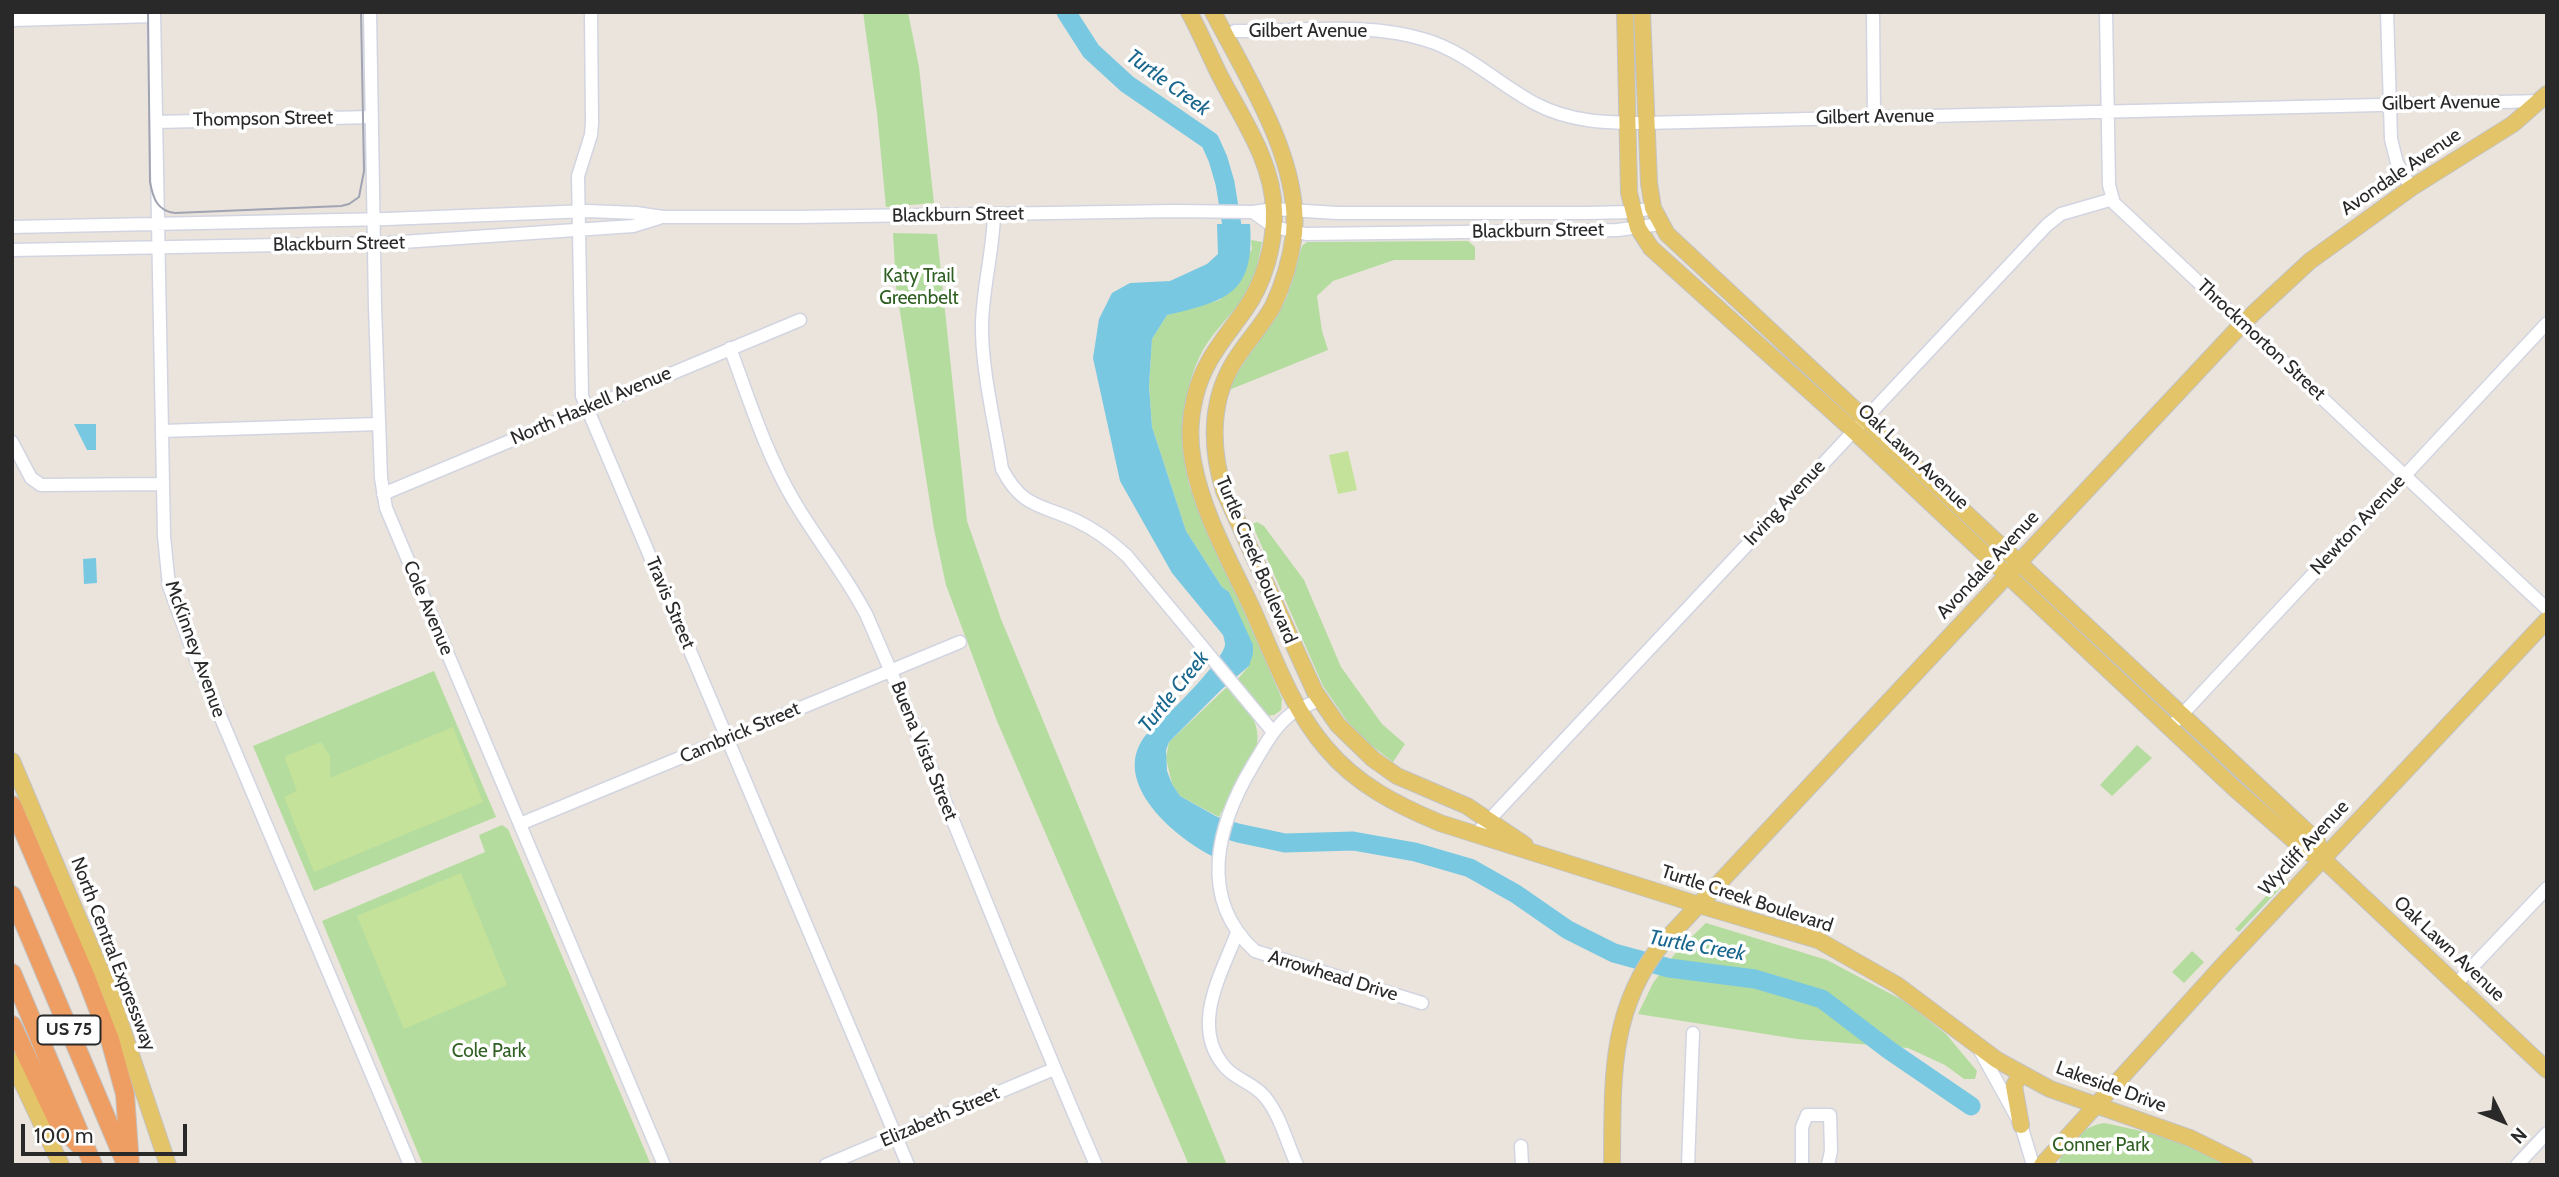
<!DOCTYPE html>
<style>
body{margin:0}
#map{position:relative;width:2559px;height:1177px;overflow:hidden;background:#eae4dc;font-family:Cabin,sans-serif}
canvas{display:block}
.frame{position:absolute;inset:0;border:14px solid #292929;pointer-events:none}
.north{position:absolute;left:2468px;top:1086px;width:70px;height:70px;-webkit-text-stroke:5px #fff;paint-order:stroke;rotate:133deg;font-size:19px;font-weight:700;line-height:28px;text-align:center;color:#292929}
.north::after{content:'';display:block;margin:auto;width:24px;height:32px;background:#292929;clip-path:polygon(50% 0,100% 100%,50% 72%,0 100%)}
.scale{position:absolute;left:21px;top:1124px;width:166px;height:32px;box-sizing:border-box;border:4px solid #292929;border-top:0;padding-left:9px;font-size:21px;line-height:24px;white-space:nowrap;color:#292929;-webkit-text-stroke:5px #fff;paint-order:stroke}
</style>
<div id="map">
<canvas width="2559" height="1177"></canvas>
<div class="frame"></div>
<div class="north">N</div>
<div class="scale">100 m</div>
</div>
<script>
const context = document.querySelector('canvas').getContext('2d');
context.lineJoin = 'round';
function paint(path, color) {
  context.fillStyle = color;
  context.fill(path, 'evenodd');
}
function stroke(path, color, width, dash) {
  context.strokeStyle = color;
  context.lineWidth = width;
  context.lineCap = dash ? 'butt' : 'round';
  context.setLineDash(dash || []);
  context.stroke(path);
}
function write(font, color, halo, rows, align = 'center') {
  context.font = font + ' Cabin,sans-serif';
  context.lineWidth = 7;
  context.setLineDash([]);
  context.textBaseline = 'middle';
  context.strokeStyle = halo;
  context.fillStyle = color;
  for (const [text, x, y, turn = 0] of rows) {
    context.save();
    context.translate(x, y);
    context.rotate((+turn || 0) * Math.PI / 180);
    context.textAlign = isNaN(turn) ? turn : align;
    if (halo) context.strokeText(text, 0, 0);
    context.fillText(text, 0, 0);
    context.restore();
  }
}
const green = new Path2D(`
 M 863,12 L 908,12 L 919,67 L 934,203 L 886,207 L 877,113 Z
 M 893,233 L 937,234 L 967,521 L 1001,619 L 1227,1165 L 1189,1165 L 997,721 L 946,585 L 934,529 L 896,286 Z
 M 1251,240 L 1262,242 C 1258,262 1255,282 1243,299 C 1230,316 1214,331 1203,350 C 1180,392 1180,444 1190,488 L 1282,699 L 1281,710 L 1274,715 L 1266,716 L 1236,681 L 1249,666 L 1229,592 L 1222,587 L 1186,531 L 1152,427 L 1149,386 L 1152,339 L 1167,315 L 1220,300 L 1252,249 Z
 M 1468,241 L 1475,247 L 1475,260 L 1394,260 L 1333,281 L 1317,296 L 1322,331 L 1328,350 L 1229,390 C 1243,358 1267,334 1284,303 C 1293,285 1296,265 1302,246 L 1307,242 Z
 M 1257,522 L 1264,526 L 1304,580 L 1341,667 L 1382,724 L 1405,744 L 1393,762 L 1363,739 L 1347,721 L 1323,686 L 1252,524 Z
 M 434,671 L 496,817 L 314,891 L 253,746 Z
 M 1228,686 C 1244,705 1261,719 1257,746 L 1219,817 L 1180,796 L 1172,784 L 1166,758 L 1169,742 Z
 M 2137,745 L 2152,758 L 2112,796 L 2100,785 Z
 M 502,825 L 508,829 L 651,1165 L 423,1165 L 322,921 L 485,852 L 479,835 Z
 M 2284,877 L 2288,880 L 2239,932 L 2235,929 Z
 M 1706,923 L 1827,960 L 1906,1002 L 1946,1034 L 1977,1071 L 1975,1079 L 1964,1079 L 1945,1065 L 1908,1048 L 1797,1039 L 1638,1014 L 1653,983 L 1677,951 Z
 M 2192,951 L 2204,962 L 2184,983 L 2172,972 Z
 M 2104,1123 C 2145,1131 2191,1142 2226,1165 L 2059,1165 C 2061,1144 2084,1126 2104,1123 Z`);
const pitch = new Path2D(`
 M 1348,451 L 1357,490 L 1338,494 L 1329,455 Z
 M 453,727 L 483,802 L 314,872 L 284,797 L 297,791 L 285,759 L 286,756 L 321,742 L 330,756 L 330,778 Z
 M 461,873 L 507,985 L 404,1029 L 357,916 Z`);
const water = new Path2D(`
 M 1217,224 L 1250,224 C 1255,293 1228,301 1167,315 L 1152,339 L 1149,386 L 1152,427 L 1186,531 L 1222,587 L 1229,592 L 1253,645 L 1253,654 L 1249,666 L 1222,689 L 1169,742 L 1166,750 L 1167,771 L 1172,784 L 1180,796 L 1221,819 L 1216,858 C 1176,839 1109,783 1145,736 C 1161,722 1222,663 1225,645 C 1225,642 1224,638 1223,635 L 1172,573 L 1120,481 L 1093,358 L 1099,319 L 1112,293 L 1130,283 L 1170,281 L 1207,264 L 1218,254 Z
 M 74,424 L 96,424 L 96,450 L 87,450 Z
 M 96,558 L 97,583 L 84,584 L 83,559 Z`);
const river = new Path2D(`
 M 1066,12 L 1091,51 L 1127,84 L 1210,141 L 1218,159 L 1225,183 L 1233,232 L 1230,250
 M 1208,824 L 1238,833 L 1285,843 L 1353,841 L 1415,852 L 1470,868 L 1516,894 L 1568,930 L 1614,953 L 1669,968 L 1755,979 L 1822,999 L 1889,1050 L 1971,1106`);
const minor = new Path2D(`
 M 154,12 L 164,536 L 169,586 L 193,652 L 410,1165
 M 370,12 L 375,307 L 381,478 L 386,508 L 664,1165
 M 591,12 L 592,123 L 591,135 L 578,176 L 582,396 L 908,1165
 M 1873,12 L 1874,117
 M 2106,12 L 2109,185 L 2114,203 L 2547,609
 M 2387,12 L 2391,139 L 2397,163 L 2411,188
 M 12,20 L 154,16
 M 1225,36 L 1235,31 C 1297,32 1366,21 1426,40 C 1468,53 1498,84 1536,104 C 1570,122 1607,123 1645,123 L 2542,101
 M 156,122 L 371,117
 M 1253,212 L 1274,227 L 1306,234 L 1618,230 L 1660,224
 M 994,215 C 993,251 983,287 982,323 C 981,368 995,424 1002,469 C 1023,509 1041,504 1077,521 C 1096,530 1112,542 1127,556 L 1273,732
 M 12,227 L 387,219 L 588,211 L 636,213 L 663,217 L 797,217 L 1175,211 L 1253,212 L 1274,209 L 1337,213 L 1587,213 L 1632,212 L 1653,208
 M 12,250 L 388,243 L 633,226 L 659,218
 M 730,348 C 749,399 766,454 794,501 C 817,540 845,574 866,614 C 946,796 1016,982 1096,1165
 M 162,431 L 379,424
 M 12,442 L 31,478 L 41,485 L 163,484
 M 383,494 L 800,320
 M 1320,699 C 1311,704 1299,708 1291,714 C 1274,727 1264,747 1253,765 C 1217,825 1197,898 1255,951 L 1422,1003
 M 2177,720 L 2547,323
 M 520,824 L 960,642
 M 1475,835 L 2047,225 L 2061,214 L 2113,199
 M 1237,933 C 1221,975 1189,1028 1226,1068 C 1237,1080 1255,1084 1265,1097 C 1280,1115 1287,1143 1297,1165
 M 2456,984 L 2547,888
 M 1978,1047 L 2021,1125 L 2033,1165
 M 1521,1146 L 1522,1165
 M 826,1165 L 1054,1069
 M 1688,1165 L 1693,1033
 M 1802,1165 L 1802,1127 L 1807,1115 L 1830,1115 L 1831,1151 L 1828,1165
 M 2517,1165 L 2547,1133`);
const major = new Path2D(`
 M 1189,12 C 1200,32 1209,54 1219,74 C 1241,117 1273,161 1274,211 C 1275,244 1264,284 1244,311 C 1224,339 1203,362 1195,397 C 1190,417 1189,440 1193,461 C 1202,512 1230,561 1252,608 C 1273,655 1292,709 1326,748 C 1357,785 1397,805 1440,823 L 1699,905 L 1818,940 L 1897,985 L 1997,1060 L 2050,1089 L 2190,1138 L 2245,1165
 M 1213,12 C 1246,76 1301,160 1294,234 C 1291,257 1283,285 1273,306 C 1261,328 1243,345 1231,367 C 1210,405 1211,450 1224,491 L 1315,692 L 1338,725 L 1373,759 L 1397,776 L 1467,806 L 1525,845
 M 1625,12 L 1629,193 L 1638,228 L 1651,248 L 1853,430 L 2234,788 L 2307,852 L 2323,859 L 2547,1070
 M 1642,12 L 1649,183 L 1653,208 L 1667,234 L 2317,841 L 2323,859
 M 12,761 L 111,995 L 168,1165
 M 12,1061 L 61,1165
 M 2021,1073 L 2014,1086 L 2021,1125
 M 1612,1165 C 1613,1084 1608,1010 1662,944 L 2243,323 L 2310,261 L 2411,188 L 2513,124 L 2547,94
 M 2042,1165 L 2224,964 L 2547,620`);
const highway = new Path2D(`
 M 12,805 L 85,975 L 110,1040 L 125,1094 L 130,1165
 M 12,895 L 125,1162
 M 12,973 L 93,1165
 M 12,1025 L 59,1124 L 80,1146`);
const tram = new Path2D(`
 M 148,12 L 150,182 C 153,198 157,211 175,213 L 341,206 L 349,204 L 359,197 L 364,171 L 361,12`);
const shields = [
 [69,1030,63]
];
const shieldNames = [
 ["US 75",69,1030]
];
const streetNames = [
 ["Gilbert Avenue",1308,31],
 ["Gilbert Avenue",2441,103,-1],
 ["Gilbert Avenue",1875,117,-1],
 ["Thompson Street",263,119,-1],
 ["Avondale Avenue",2401,172,-34],
 ["Blackburn Street",958,215,-1],
 ["Blackburn Street",1538,231,-1],
 ["Blackburn Street",339,244,-1],
 ["Throckmorton Street",2261,340,43],
 ["North Haskell Avenue",591,406,-23],
 ["Oak Lawn Avenue",1913,457,43],
 ["Irving Avenue",1785,503,-47],
 ["Newton Avenue",2358,525,-47],
 ["Turtle Creek Boulevard",1256,560,67],
 ["Avondale Avenue",1988,565,-47],
 ["Travis Street",670,603,67],
 ["Cole Avenue",428,608,67],
 ["McKinney Avenue",195,649,70],
 ["Cambrick Street",740,733,-23],
 ["Buena Vista Street",924,751,68],
 ["Wycliff Avenue",2304,848,-47],
 ["Turtle Creek Boulevard",1747,899,18],
 ["Oak Lawn Avenue",2449,949,43],
 ["North Central Expressway",113,954,69],
 ["Arrowhead Drive",1333,976,17],
 ["Lakeside Drive",2111,1087,20],
 ["Elizabeth Street",940,1117,-23]
];
const parkNames = [
 ["Katy Trail",919,276],
 ["Greenbelt",919,298],
 ["Cole Park",489,1051],
 ["Conner Park",2101,1145]
];
const waterNames = [
 ["Turtle Creek",1168,83,36],
 ["Turtle Creek",1174,692,-51],
 ["Turtle Creek",1697,946,10]
];
paint(green, '#b4dc9e');
paint(pitch, '#c5e29b');
paint(water, '#79c8e2');
stroke(river, '#79c8e2', 19);
stroke(minor, '#d2d5e1', 15);
stroke(major, '#c3c3c3', 18);
stroke(highway, '#c3c3c3', 20);
stroke(minor, '#fff', 12);
stroke(major, '#e3c469', 16);
stroke(highway, '#ee9d63', 18);
stroke(tram, '#a0a3b2', 2);
for (const [x, y, w] of shields) {
  const box = new Path2D();
  box.roundRect(x - w / 2, y - 14.5, w, 29, 5);
  context.fillStyle = '#fff';
  context.fill(box);
  stroke(box, '#292929', 2);
}
write('bold 18px', '#292929', null, shieldNames);
write('19px', '#292929', '#fff', streetNames);
write('19px', '#2f5f21', '#fff', parkNames);
write('italic 21px', '#1a678d', '#fff', waterNames);
</script>
